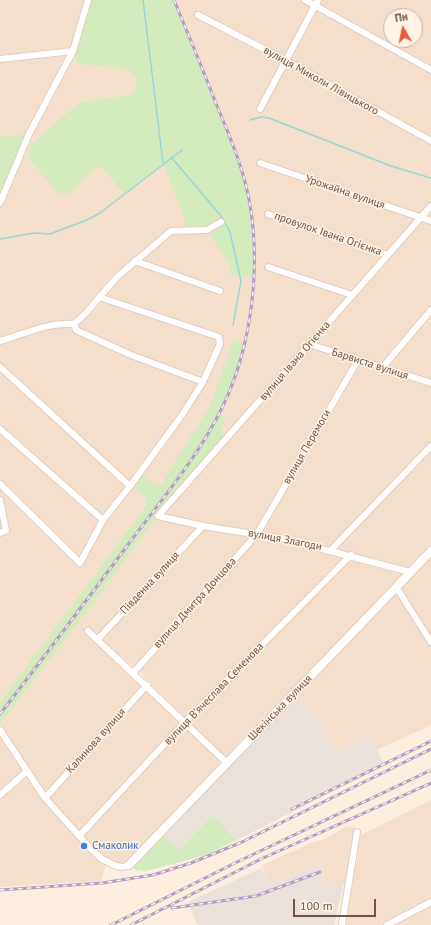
<!DOCTYPE html>
<meta charset="utf-8">
<style>
body{margin:0}
#map{position:relative;width:431px;height:925px;overflow:hidden;background:#fdefdf;font-family:"PT Sans",sans-serif}
canvas{display:block}
.north{position:absolute;left:383px;top:8px;width:40px;height:40px;box-sizing:border-box;background:#fff3e6;border:1px solid #c7b3a6;border-radius:50%;rotate:351deg;font-size:11px;font-weight:700;line-height:16px;text-align:center;color:#735346}
.north::after{content:'';display:block;margin:auto;width:14px;height:18px;background:#eb573f;clip-path:polygon(50% 0,100% 100%,50% 72%,0 100%)}
.scale{position:absolute;left:293px;top:899px;width:83px;height:18px;box-sizing:border-box;border:2px solid #735346;border-top:0;padding-left:5px;font-size:12px;line-height:14px;white-space:nowrap;color:#735346;-webkit-text-stroke:3px #fff3e6;paint-order:stroke}
</style>
<div id="map">
<canvas width="431" height="925"></canvas>
<div class="north">Пн</div>
<div class="scale">100 m</div>
</div>
<script>
const context = document.querySelector('canvas').getContext('2d');
context.lineJoin = 'round';
function paint(path, color) {
  context.fillStyle = color;
  context.fill(path, 'evenodd');
}
function stroke(path, color, width, dash) {
  context.strokeStyle = color;
  context.lineWidth = width;
  context.lineCap = dash ? 'butt' : 'round';
  context.setLineDash(dash || []);
  context.stroke(path);
}
function write(font, color, halo, rows, align = 'center') {
  context.font = font + ' "PT Sans",sans-serif';
  context.lineWidth = 3;
  context.setLineDash([]);
  context.textBaseline = 'middle';
  context.strokeStyle = halo;
  context.fillStyle = color;
  for (const [text, x, y, turn = 0] of rows) {
    context.save();
    context.translate(x, y);
    context.rotate((+turn || 0) * Math.PI / 180);
    context.textAlign = isNaN(turn) ? turn : align;
    if (halo) context.strokeText(text, 0, 0);
    context.fillText(text, 0, 0);
    context.restore();
  }
}
const residential = new Path2D(`
 M 0,0 L 431,0 L 431,546 L 408,570 L 331,548 L 261,531 L 210,527 L 261,536 L 344,556 L 404,574 L 225,758 L 137,670 L 88,630 L 222,761 L 129,865 L 107,862 L 101,881 L 0,887 L 0,724 L 79,622 L 158,516 L 22,673 L 0,702 ZM 391,16 L 415,16 L 415,40 L 391,40 Z
 M 431,555 L 431,725 L 377,750 L 368,735 L 337,752 L 313,713 L 296,697 Z
 M 431,800 L 431,925 L 346,925 L 361,835 Z
 M 355,826 L 345,885 L 325,882 L 321,863 L 269,884 L 262,865 L 316,841 L 321,841 L 345,827 Z`);
const industrial = new Path2D(`
 M 296,697 L 313,713 L 337,752 L 368,734 L 385,765 L 237,840 L 227,829 L 179,851 L 162,834 Z
 M 321,863 L 325,882 L 343,885 L 334,925 L 199,925 L 195,920 L 188,902 L 262,868 L 269,884 Z`);
const green = new Path2D(`
 M 88,0 L 174,0 L 227,130 L 244,177 L 252,216 L 254,276 L 230,275 L 229,263 L 207,230 L 184,231 L 185,219 L 163,163 L 124,194 L 103,168 L 96,167 L 68,194 L 58,193 L 30,160 L 29,151 L 32,144 L 80,102 L 130,95 L 136,90 L 136,78 L 129,69 L 79,64 C 67,54 84,14 88,0 Z
 M 29,134 L 0,203 L 0,137 Z
 M 234,339 L 244,344 L 233,382 L 219,414 L 226,419 L 221,430 L 228,436 L 158,516 L 79,622 L 0,724 L 0,702 L 145,508 L 147,503 L 146,498 L 131,485 L 140,473 L 156,485 L 161,485 L 210,406 Z
 M 213,815 L 237,840 L 206,855 L 143,872 L 142,870 L 137,871 L 131,866 L 162,834 L 179,850 Z`);
const stream = new Path2D(`
 M 143,0 L 163,163
 M 250,120 L 261,117 L 269,118 L 391,166 L 431,178
 M 171,157 L 221,216 L 230,232 L 241,281 L 233,325
 M 0,239 L 34,233 L 50,234 L 87,220 L 100,213 L 182,150`);
const minor = new Path2D(`
 M 305,0 L 431,70
 M 198,15 L 285,60 L 431,141
 M 0,59 L 73,51 L 88,0
 M 260,109 L 318,0
 M 260,163 L 431,221
 M 0,203 L 29,134 L 73,51
 M 268,214 L 388,255
 M 135,261 L 220,291
 M 268,267 L 352,295
 M 99,297 L 219,337 L 220,344 L 203,382
 M 74,324 L 76,330 L 131,355 L 203,382 L 182,415 L 130,486
 M 0,341 C 24,334 49,322 74,324 L 85,314 L 117,277 L 171,231 L 207,230 L 221,222
 M 309,344 L 431,383
 M 0,367 L 130,486 L 103,520 L 0,429
 M 382,368 L 431,310
 M 0,484 L 80,563 L 103,520
 M 0,500 L 6,531 L 0,533
 M 331,550 L 431,446
 M 410,572 L 284,539 L 203,526 L 158,516 L 431,206
 M 396,587 L 431,642
 M 88,631 L 227,763
 M 98,639 L 203,526
 M 133,673 L 257,534 L 358,360
 M 0,730 L 45,798 L 91,849 L 102,859 L 116,866 L 123,867 L 129,865
 M 0,795 L 26,772
 M 45,798 L 147,685
 M 80,835 L 185,722 L 351,555
 M 342,925 L 357,832
 M 387,925 L 431,902`);
const tertiary = new Path2D(`
 M 129,865 L 431,551`);
const rail = new Path2D(`
 M 0,714 C 42,660 83,605 124,550 C 158,504 198,458 223,406 C 251,348 261,269 250,205 C 244,168 229,135 215,101 C 202,67 188,34 174,0
 M 292,809 L 431,741
 M 0,890 L 102,883 L 153,875 L 191,863 L 242,842 L 431,749
 M 172,908 L 256,896 L 320,872
 M 111,925 L 235,863 L 431,770
 M 131,925 L 261,859 L 431,783`);
const markers = [
 [84,846,4,"#3f7fe0"]
];
const streetNames = [
 ["вулиця Миколи Лівицького",321,81,29],
 ["Урожайна вулиця",345,192,19],
 ["провулок Івана Огієнка",328,234,19],
 ["вулиця Івана Огієнка",295,361,-49],
 ["Барвиста вулиця",370,364,18],
 ["вулиця Перемоги",307,447,-60],
 ["вулиця Злагоди",285,540,11],
 ["Південна вулиця",150,583,-47],
 ["вулиця Дмитра Донцова",195,603,-48],
 ["вулиця В'ячеслава Семенова",214,694,-46],
 ["Шекінська вулиця",280,708,-46],
 ["Калинова вулиця",96,741,-48]
];
const shopNames = [
 ["Смаколик",92,846]
];
paint(residential, '#f4dfcd');
paint(industrial, '#ebe1db');
paint(green, '#d3eabd');
stroke(stream, '#99d4d8', 1.5);
stroke(minor, '#e3ccbe', 8);
stroke(tertiary, '#e3ccbe', 10);
stroke(minor, '#fff', 6);
stroke(tertiary, '#fff', 8);
stroke(rail, '#b09ec5', 3);
stroke(rail, '#fff3e6', 1.5, [4.5]);
for (const [x, y, r, color] of markers) {
  const dot = new Path2D();
  dot.arc(x, y, r, 0, 2 * Math.PI);
  context.fillStyle = color;
  context.fill(dot);
  stroke(dot, '#fff3e6', 1.5);
}
write('11px', '#735346', '#fff3e6', streetNames);
write('11px', '#366cbe', '#fff3e6', shopNames, 'left');
</script>
